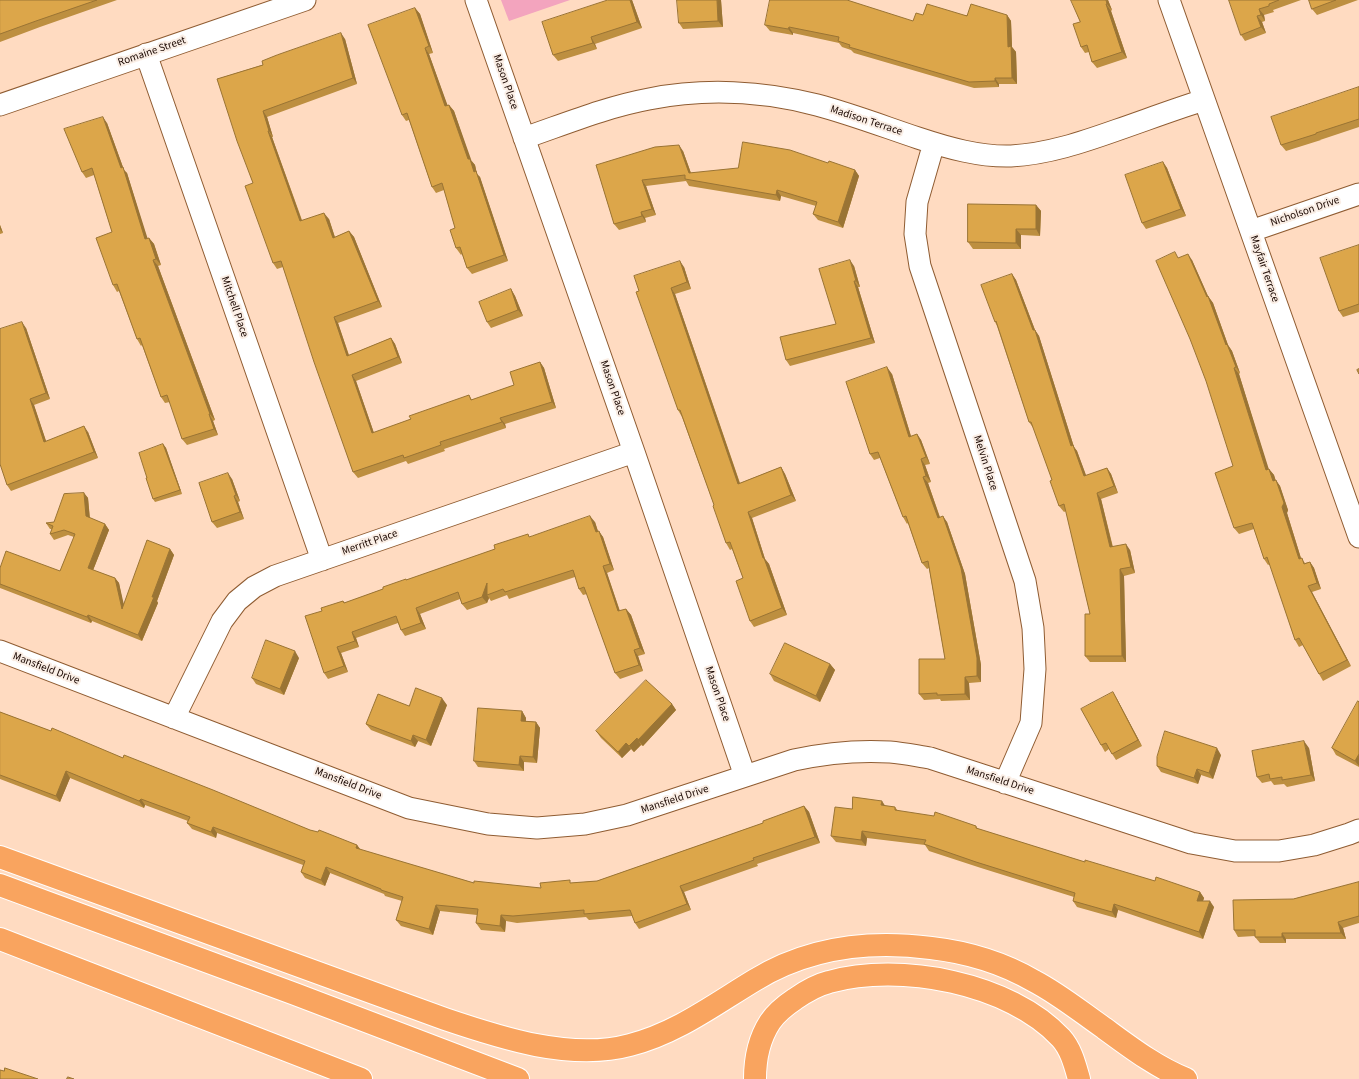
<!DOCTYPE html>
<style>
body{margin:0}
canvas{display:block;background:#ffdbc1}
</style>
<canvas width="1359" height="1079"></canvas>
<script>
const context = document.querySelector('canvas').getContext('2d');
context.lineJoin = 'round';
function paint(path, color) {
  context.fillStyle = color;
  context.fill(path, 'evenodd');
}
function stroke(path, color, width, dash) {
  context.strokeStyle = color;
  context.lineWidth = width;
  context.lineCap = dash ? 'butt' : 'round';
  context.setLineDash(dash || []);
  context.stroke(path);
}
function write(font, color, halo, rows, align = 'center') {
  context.font = font + ' "Source Sans 3",sans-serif';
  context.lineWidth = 4;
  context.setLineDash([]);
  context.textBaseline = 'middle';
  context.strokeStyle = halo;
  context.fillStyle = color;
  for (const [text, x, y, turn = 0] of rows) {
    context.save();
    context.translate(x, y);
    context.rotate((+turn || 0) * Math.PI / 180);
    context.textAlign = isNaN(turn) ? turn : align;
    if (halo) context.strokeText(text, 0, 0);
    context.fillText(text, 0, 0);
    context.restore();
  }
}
const green = new Path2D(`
 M 501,0 L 570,0 L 509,21 Z`);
const street = new Path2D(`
 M 476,0 L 634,452 L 745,776
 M 1169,0 L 1359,537
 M 146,54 L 322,560
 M 0,105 L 305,0
 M 524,138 C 565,124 606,107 649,99 C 704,88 763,91 817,105 C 851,114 885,127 918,138 C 948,148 980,157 1011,156 C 1048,154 1083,142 1117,130 C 1146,120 1175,109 1204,100
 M 934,143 L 917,202 L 915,234 L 920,266 L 1025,581 L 1033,628 L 1035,669 L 1031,723 L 1005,783
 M 1251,231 L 1359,194
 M 0,651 L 409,808 L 488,824 L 537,828 L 585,824 L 627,815 L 794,760 C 826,753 857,750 890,752 C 903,753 917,756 930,758 L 1191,843 L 1235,851 L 1279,851 L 1314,845 L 1349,834 L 1359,830
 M 174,718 L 222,621 L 237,601 L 254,587 L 275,576 L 634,452`);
const highway = new Path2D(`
 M 0,857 L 445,1019 C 501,1038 571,1061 630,1045 C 677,1033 715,1004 755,980 C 809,947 869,940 931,948 C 966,952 1003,963 1034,981 C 1059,994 1081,1012 1104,1028 C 1130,1047 1156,1067 1186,1079
 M 0,885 L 295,994 L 518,1079
 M 0,939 L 361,1079
 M 755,1079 C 755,1059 759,1039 770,1022 C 776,1013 786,1005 795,999 C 805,992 817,985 829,982 C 900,962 1010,983 1061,1038 C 1071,1049 1075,1065 1079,1079`);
const wall = new Path2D(`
 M 0,0 L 117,0 L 40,27 L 0,42 Z
 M 632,0 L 642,28 L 595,44 L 597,49 L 558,61 L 553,55 Z
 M 721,0 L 723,27 L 683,29 L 679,23 Z
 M 1108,0 L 1112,10 L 1111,11 L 1127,58 L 1097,68 L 1092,62 L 1089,52 L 1085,53 L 1081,47 Z
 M 1229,0 L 1301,0 L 1273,10 L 1274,12 L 1264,15 L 1265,21 L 1262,22 L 1266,33 L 1245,41 L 1241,35 Z
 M 1309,0 L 1358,0 L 1317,15 L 1312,9 Z
 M 415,8 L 420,14 L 433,53 L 429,54 L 447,105 L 449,105 L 454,111 L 470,159 L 475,165 L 477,174 L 480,177 L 508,261 L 472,274 L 467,268 L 462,254 L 461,255 L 456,248 L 455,228 L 444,190 L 436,193 L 432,187 L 409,120 L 406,121 L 402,115 Z
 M 923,15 L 1007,15 L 1011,21 L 1012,47 L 1016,52 L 1017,84 L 999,84 L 999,87 L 974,88 L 854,53 L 851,50 L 842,47 L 839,43 L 793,33 L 793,35 L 770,31 L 765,25 L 913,21 Z
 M 345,39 L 357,84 L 267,117 L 273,137 L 272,137 L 302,220 L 329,219 L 335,237 L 349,231 L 354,237 L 382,307 L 338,323 L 349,355 L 391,338 L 395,344 L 402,363 L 356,381 L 374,433 L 411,419 L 469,395 L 472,400 L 514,385 L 540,362 L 544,368 L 556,408 L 505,424 L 506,428 L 444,449 L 445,451 L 408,464 L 406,461 L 358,478 L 353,472 L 283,267 L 277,269 L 273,263 L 253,183 L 217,79 Z
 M 1359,87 L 1359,127 L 1320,140 L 1321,140 L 1286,151 L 1281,145 Z
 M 107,123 L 124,170 L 127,173 L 147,239 L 149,238 L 154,244 L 161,265 L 158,266 L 215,420 L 213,421 L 218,435 L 187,445 L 182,439 L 170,402 L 165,403 L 161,397 L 142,345 L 141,346 L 137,339 L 119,291 L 117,292 L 113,285 L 112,232 L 94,175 L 86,178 L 82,172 Z
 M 683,151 L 691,173 L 828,163 L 855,170 L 859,176 L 843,228 L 818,220 L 813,214 L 816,206 L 781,196 L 780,201 L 689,186 L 686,181 L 646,186 L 656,215 L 645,218 L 646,222 L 619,230 L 614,224 L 596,165 Z
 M 1163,162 L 1167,168 L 1186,216 L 1146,229 L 1142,223 Z
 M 1036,205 L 1041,211 L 1040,236 L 1021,235 L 1021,249 L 973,249 L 968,242 Z
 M 0,225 L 3,233 L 0,234 Z
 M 1359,245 L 1359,312 L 1343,317 L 1339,311 Z
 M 1179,258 L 1192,260 L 1208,296 L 1213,303 L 1228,345 L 1232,351 L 1240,373 L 1239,374 L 1268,469 L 1269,469 L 1274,475 L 1275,480 L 1280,486 L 1288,510 L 1287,513 L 1301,558 L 1305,563 L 1310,562 L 1314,568 L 1321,589 L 1312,592 L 1351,666 L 1323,681 L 1319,674 L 1303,645 L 1299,647 L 1295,640 L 1270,564 L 1268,565 L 1264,559 L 1254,529 L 1239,534 L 1234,528 L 1233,466 Z
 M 854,266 L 860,287 L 858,287 L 875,343 L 790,366 L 786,360 L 836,324 Z
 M 684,267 L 691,289 L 675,294 L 740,483 L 781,467 L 785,474 L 796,501 L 752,518 L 765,559 L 769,564 L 787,615 L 754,627 L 750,621 L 743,578 L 732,549 L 730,550 L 726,543 L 714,505 L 682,417 L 678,410 L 639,291 Z
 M 1012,274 L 1016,280 L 1035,330 L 1039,336 L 1074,447 L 1077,451 L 1086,476 L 1107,468 L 1111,474 L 1118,493 L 1101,499 L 1113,547 L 1130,550 L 1135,573 L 1124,576 L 1126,662 L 1090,662 L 1085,656 L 1090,614 L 1066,511 L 1064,512 L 1059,506 L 1052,480 L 1034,429 L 1029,422 L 997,326 L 995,322 Z
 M 511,289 L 515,296 L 523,316 L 491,328 L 487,322 Z
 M 26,328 L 50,399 L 34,405 L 46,441 L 88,432 L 98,458 L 11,491 L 7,485 Z
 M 892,374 L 911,436 L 917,434 L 921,440 L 930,464 L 925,465 L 931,482 L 928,483 L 940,517 L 947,522 L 965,574 L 981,665 L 981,682 L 969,683 L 970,700 L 941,701 L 940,699 L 924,700 L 919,694 L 945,659 L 929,568 L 927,569 L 922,563 L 908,523 L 907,524 L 903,517 L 880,458 L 874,460 L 870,454 Z
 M 163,444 L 166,448 L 182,494 L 155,502 L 153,499 L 147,478 Z
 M 232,479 L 240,501 L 238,502 L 244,519 L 217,528 L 212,522 Z
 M 84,493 L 88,498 L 90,518 L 105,524 L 109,530 L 93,570 L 115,578 L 119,583 L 123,604 L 170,549 L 174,555 L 157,601 L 158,603 L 142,641 L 92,621 L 91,623 L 0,588 L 0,568 L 60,571 L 74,537 L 68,535 L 54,540 L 50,534 L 52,529 L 50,529 L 46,523 L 54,522 Z
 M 595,522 L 598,531 L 603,537 L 614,570 L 607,573 L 620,611 L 626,609 L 631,615 L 645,654 L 638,656 L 643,671 L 620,679 L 615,673 L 587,594 L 583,595 L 579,589 L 575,577 L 509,599 L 507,595 L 491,601 L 489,598 L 487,603 L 467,610 L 462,604 L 460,599 L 420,614 L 426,629 L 405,636 L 401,630 L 398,623 L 356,638 L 359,647 L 341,653 L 348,672 L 328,679 L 324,673 L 322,611 L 343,601 L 345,603 L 407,580 L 530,537 Z
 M 299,658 L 284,695 L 256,684 L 252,678 Z
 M 830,664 L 835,670 L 820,702 L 774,681 L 770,674 Z
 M 1113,692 L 1117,699 L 1142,746 L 1116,760 L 1109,749 L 1105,752 L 1101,745 Z
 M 1359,702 L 1359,767 L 1336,755 L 1332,748 Z
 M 672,704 L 676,710 L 643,746 L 641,745 L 634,752 L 631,749 L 622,758 L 601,738 L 596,731 Z
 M 447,705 L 431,746 L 418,741 L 415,747 L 371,730 L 366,724 L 409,706 Z
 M 522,711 L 526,718 L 526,721 L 536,722 L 540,728 L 537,763 L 524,762 L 524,771 L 478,767 L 474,761 Z
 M 0,712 L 123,758 L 310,830 L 357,845 L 361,850 L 474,883 L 541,888 L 571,883 L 597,881 L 763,823 L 804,806 L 809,812 L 820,843 L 757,864 L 758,866 L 684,892 L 691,910 L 639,929 L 635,923 L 632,916 L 589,920 L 586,917 L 517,923 L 506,921 L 505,932 L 481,930 L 476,923 L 477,915 L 440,911 L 433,935 L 401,926 L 396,920 L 402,901 L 385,896 L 384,894 L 330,873 L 325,886 L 305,878 L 301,872 L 303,865 L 217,833 L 216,838 L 192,829 L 187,823 L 188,821 L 145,805 L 144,808 L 70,778 L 60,802 L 0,779 Z
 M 1309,748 L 1315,781 L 1287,787 L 1284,784 L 1274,785 L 1271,781 L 1262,783 L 1257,777 Z
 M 1221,755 L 1213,779 L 1201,775 L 1198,784 L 1161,772 L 1157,766 Z
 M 886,806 L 895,807 L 898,811 L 976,826 L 978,829 L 1085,862 L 1155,881 L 1200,892 L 1204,898 L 1203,901 L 1214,907 L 1203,939 L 1118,910 L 1116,918 L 1077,907 L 1073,901 L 1074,897 L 981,868 L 929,851 L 925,845 L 867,838 L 866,846 L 836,842 L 831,836 L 852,809 Z
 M 1359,882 L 1359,923 L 1343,928 L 1346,939 L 1286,939 L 1286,943 L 1260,943 L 1255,937 L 1255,936 L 1238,937 L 1234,930 L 1293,899 Z`);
const shadedWall = new Path2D(`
 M 630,0 L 632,0 L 642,28 L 637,22 Z
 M 717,0 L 721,0 L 723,27 L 718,21 Z
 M 1106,0 L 1108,0 L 1112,10 L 1107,4 Z
 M 1106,4 L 1111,11 L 1127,58 L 1122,52 Z
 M 415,8 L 420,14 L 433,53 L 429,46 Z
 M 1259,9 L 1264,15 L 1265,21 L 1261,15 Z
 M 1007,15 L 1011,21 L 1012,47 L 1016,52 L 1017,84 L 1012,78 L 1008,47 Z
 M 1257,16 L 1262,22 L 1266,33 L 1261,27 Z
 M 789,27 L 793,33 L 793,35 L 788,29 Z
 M 341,33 L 345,39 L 357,84 L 353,78 Z
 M 591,37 L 595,44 L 597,49 L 593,43 Z
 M 425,48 L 429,54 L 450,112 L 445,106 Z
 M 995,78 L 999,84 L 999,87 L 995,81 Z
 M 449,105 L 454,111 L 472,162 L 470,159 L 475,165 L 477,174 L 480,177 L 508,261 L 504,255 L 474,172 L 468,159 Z
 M 263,111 L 267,117 L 273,137 L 269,131 Z
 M 103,117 L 107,123 L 124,170 L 127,173 L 150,246 L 145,239 L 121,168 Z
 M 268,131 L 272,137 L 304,227 L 300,221 Z
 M 679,145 L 683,151 L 693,179 L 689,173 Z
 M 1163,162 L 1167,168 L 1186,216 L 1181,209 Z
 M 855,170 L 859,176 L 843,228 L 838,222 Z
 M 642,180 L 646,186 L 656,215 L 652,209 Z
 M 777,190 L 781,196 L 780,201 L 776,195 Z
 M 1036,205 L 1041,211 L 1040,236 L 1036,229 Z
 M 641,212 L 645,218 L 646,222 L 642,216 Z
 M 324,213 L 329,219 L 337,244 L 333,238 Z
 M 0,225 L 3,233 L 0,229 Z
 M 1016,229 L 1021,235 L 1021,249 L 1016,243 Z
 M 349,231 L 354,237 L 382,307 L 378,301 Z
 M 149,238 L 154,244 L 161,265 L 156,259 Z
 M 1188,254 L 1192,260 L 1211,303 L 1208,296 L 1213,303 L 1228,345 L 1232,351 L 1240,373 L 1236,367 L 1226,345 L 1207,297 Z
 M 153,260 L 158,266 L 215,420 L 210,414 Z
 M 850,260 L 854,266 L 860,287 L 856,281 Z
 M 680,261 L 684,267 L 691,289 L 687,282 Z
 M 1012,274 L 1016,280 L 1035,330 L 1039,336 L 1074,447 L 1077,451 L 1089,483 L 1084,476 L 1071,446 L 1033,330 Z
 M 854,281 L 858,287 L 875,343 L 871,338 Z
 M 671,288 L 675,294 L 742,490 L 738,484 Z
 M 511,289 L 515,296 L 523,316 L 518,310 Z
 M 334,317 L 338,323 L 351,362 L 347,356 Z
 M 22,322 L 26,328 L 50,399 L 46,393 Z
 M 391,338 L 395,344 L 402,363 L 398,357 Z
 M 540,362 L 544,368 L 556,408 L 552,402 Z
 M 887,367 L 892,374 L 913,443 L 909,437 Z
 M 1234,368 L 1239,374 L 1271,476 L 1266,470 Z
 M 352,375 L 356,381 L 376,439 L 372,433 Z
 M 30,399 L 34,405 L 48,447 L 44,442 Z
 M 209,414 L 213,421 L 218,435 L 214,429 Z
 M 500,418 L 505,424 L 506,428 L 502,422 Z
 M 84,426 L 88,432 L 98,458 L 94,452 Z
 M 917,434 L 921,440 L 930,464 L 926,457 Z
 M 163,444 L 166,448 L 182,494 L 180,490 Z
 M 921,459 L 925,465 L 931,482 L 926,476 Z
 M 781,467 L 785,474 L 796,501 L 791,495 Z
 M 1107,468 L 1111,474 L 1118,493 L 1114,486 Z
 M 1269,469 L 1274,475 L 1278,487 L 1273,481 Z
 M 228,473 L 232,479 L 240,501 L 236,495 Z
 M 923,477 L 928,483 L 942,524 L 938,518 Z
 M 1276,480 L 1280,486 L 1288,510 L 1287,513 L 1303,565 L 1299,559 L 1282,507 Z
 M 84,493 L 88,498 L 90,522 L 86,516 Z
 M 1097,493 L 1101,499 L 1114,553 L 1110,547 Z
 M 234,496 L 238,502 L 244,519 L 240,512 Z
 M 748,512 L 752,518 L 765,559 L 769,564 L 787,615 L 782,608 L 763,558 Z
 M 590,516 L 595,522 L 600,538 L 596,532 Z
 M 943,516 L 947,522 L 965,574 L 981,665 L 981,682 L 977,676 Z
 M 105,524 L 109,530 L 92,573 L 88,568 Z
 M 599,531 L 603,537 L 614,570 L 610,564 Z
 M 1126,544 L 1130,550 L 1135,573 L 1131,567 Z
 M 170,549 L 174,555 L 157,601 L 158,603 L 142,641 L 138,635 Z
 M 1310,562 L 1314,568 L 1321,589 L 1317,583 Z
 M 603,566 L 607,573 L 622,618 L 618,611 Z
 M 1120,569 L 1124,576 L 1126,662 L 1122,656 Z
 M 115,578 L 119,583 L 126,614 L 122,609 Z
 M 487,583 L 487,595 L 489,598 L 487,603 L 482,597 Z
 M 1308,586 L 1312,592 L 1351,666 L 1347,660 Z
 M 416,608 L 420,614 L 426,629 L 421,623 Z
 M 626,609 L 631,615 L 645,654 L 640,648 Z
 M 88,615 L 92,621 L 91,623 L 87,617 Z
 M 352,632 L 356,638 L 359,647 L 355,641 Z
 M 337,647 L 341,653 L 348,672 L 344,666 Z
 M 634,650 L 638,656 L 643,671 L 639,665 Z
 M 295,651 L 299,658 L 284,695 L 280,689 Z
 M 830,664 L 835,670 L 820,702 L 816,696 Z
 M 965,677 L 969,683 L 970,700 L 965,694 Z
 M 1113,692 L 1117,699 L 1142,746 L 1138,740 Z
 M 442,698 L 447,705 L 431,746 L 426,740 Z
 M 672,704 L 676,710 L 643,746 L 638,740 Z
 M 522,711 L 526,718 L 525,727 L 521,721 Z
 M 536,722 L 540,728 L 537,763 L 533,757 Z
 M 413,735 L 418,741 L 415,747 L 411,741 Z
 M 637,738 L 641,745 L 634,752 L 629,746 Z
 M 1304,741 L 1309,748 L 1315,781 L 1311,775 Z
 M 626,743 L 631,749 L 622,758 L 618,752 Z
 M 1217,748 L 1221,755 L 1213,779 L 1209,773 Z
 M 1359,754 L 1359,766 L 1355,761 Z
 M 520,756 L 524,762 L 524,771 L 519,765 Z
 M 1197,769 L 1201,775 L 1198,784 L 1194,778 Z
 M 66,771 L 70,778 L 60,802 L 56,796 Z
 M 141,799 L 145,805 L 144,808 L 139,801 Z
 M 882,801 L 886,807 L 881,805 Z
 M 804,806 L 809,812 L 820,843 L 815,837 Z
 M 213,827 L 217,833 L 216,838 L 211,832 Z
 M 862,831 L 867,838 L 866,846 L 861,840 Z
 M 357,845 L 361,851 L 356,848 Z
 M 326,867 L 330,873 L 325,886 L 321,880 Z
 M 680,886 L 684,892 L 691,910 L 687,904 Z
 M 1200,892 L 1204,898 L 1201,907 L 1197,901 Z
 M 1210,901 L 1214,907 L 1203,939 L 1199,932 Z
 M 1114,904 L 1118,910 L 1116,918 L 1112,912 Z
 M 436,905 L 440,911 L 433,935 L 429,929 Z
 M 501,915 L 506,921 L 505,932 L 500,926 Z
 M 1338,922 L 1343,928 L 1346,939 L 1341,933 Z
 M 1282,933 L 1286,939 L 1286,943 L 1282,937 Z`);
const building = new Path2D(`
 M 0,0 L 97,0 L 36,21 L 0,34 Z
 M 608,0 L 630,0 L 637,22 L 591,37 L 593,43 L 553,55 L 542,22 Z
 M 677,0 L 717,0 L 718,21 L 679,23 Z
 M 770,0 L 847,0 L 913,21 L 916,13 L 923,15 L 927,4 L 967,16 L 971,4 L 1007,15 L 1008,47 L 1011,46 L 1012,78 L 995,78 L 995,81 L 969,82 L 849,47 L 850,45 L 838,41 L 839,37 L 789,27 L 788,29 L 765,25 Z
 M 1071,0 L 1106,0 L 1107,4 L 1106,4 L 1122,52 L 1092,62 L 1087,45 L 1081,47 L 1073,24 L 1080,22 Z
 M 1229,0 L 1279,0 L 1269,4 L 1269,6 L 1259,9 L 1261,15 L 1257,16 L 1261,27 L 1241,35 Z
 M 1309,0 L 1336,0 L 1312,9 Z
 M 415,8 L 429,46 L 425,48 L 445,106 L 449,105 L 468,159 L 470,159 L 474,172 L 476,171 L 504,255 L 467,268 L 460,247 L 456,248 L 450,230 L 455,228 L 442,183 L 432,187 L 407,113 L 402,115 L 368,25 Z
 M 341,33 L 353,78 L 263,111 L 269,131 L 268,131 L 300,221 L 324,213 L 333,238 L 349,231 L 378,301 L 334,317 L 347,356 L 391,338 L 398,357 L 352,375 L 372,433 L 411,419 L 409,416 L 469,395 L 471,400 L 514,385 L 510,372 L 540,362 L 552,402 L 500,418 L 502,422 L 440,442 L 441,445 L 404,458 L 403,455 L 353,472 L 314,362 L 281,261 L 273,263 L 245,186 L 253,183 L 237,141 L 217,79 L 263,65 L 262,61 L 277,55 Z
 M 1359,87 L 1359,119 L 1316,133 L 1316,134 L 1281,145 L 1271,117 Z
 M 103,117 L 121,168 L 123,167 L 145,239 L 149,238 L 156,259 L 153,260 L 210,414 L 209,414 L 214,429 L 182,439 L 167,395 L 161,397 L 140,338 L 137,339 L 117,284 L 113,285 L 96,238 L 112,232 L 92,168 L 82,172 L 64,129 Z
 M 743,142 L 790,150 L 828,163 L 829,161 L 855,170 L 838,222 L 813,214 L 817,202 L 777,190 L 776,195 L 685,179 L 685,175 L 642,180 L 652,209 L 641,212 L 642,216 L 614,224 L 596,165 L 655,147 L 679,145 L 689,173 L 738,168 Z
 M 1163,162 L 1181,209 L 1142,223 L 1125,175 Z
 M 968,204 L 1036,205 L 1036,229 L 1016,229 L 1016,243 L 968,242 Z
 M 1359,245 L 1359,304 L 1339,311 L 1320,258 Z
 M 1175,252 L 1178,258 L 1188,254 L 1207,297 L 1208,296 L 1226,345 L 1227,344 L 1236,367 L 1234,368 L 1266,470 L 1269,469 L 1273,481 L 1276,480 L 1284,503 L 1282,507 L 1299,559 L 1302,558 L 1304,564 L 1310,562 L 1317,583 L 1308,586 L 1347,660 L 1319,674 L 1299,638 L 1295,640 L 1267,557 L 1264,559 L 1252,523 L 1234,528 L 1215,473 L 1233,466 L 1206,381 L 1190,339 L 1156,261 Z
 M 850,260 L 856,281 L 854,281 L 871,338 L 786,360 L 780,337 L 836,324 L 819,269 Z
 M 680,261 L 687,282 L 671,288 L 738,484 L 781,467 L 791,495 L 748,512 L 763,558 L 764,558 L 782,608 L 750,621 L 736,581 L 743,578 L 730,542 L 726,543 L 713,506 L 714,505 L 680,410 L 678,410 L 636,292 L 639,291 L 634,276 Z
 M 1012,274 L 1033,330 L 1035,330 L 1071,446 L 1073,445 L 1084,476 L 1107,468 L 1114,486 L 1097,493 L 1110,547 L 1126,544 L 1131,567 L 1120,569 L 1122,656 L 1085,656 L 1085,614 L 1090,614 L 1064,504 L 1059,506 L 1050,481 L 1052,480 L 1031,422 L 1029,422 L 996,321 L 995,322 L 981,285 Z
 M 511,289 L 518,310 L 487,322 L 479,302 Z
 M 22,322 L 46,393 L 30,399 L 44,442 L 84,426 L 94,452 L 7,485 L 0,464 L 0,329 Z
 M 887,367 L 909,437 L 917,434 L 926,457 L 921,459 L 926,476 L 923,477 L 938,518 L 943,516 L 961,568 L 977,658 L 977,676 L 965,677 L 965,694 L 937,695 L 937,693 L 919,694 L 919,659 L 945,659 L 928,561 L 922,563 L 906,516 L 903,517 L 878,452 L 870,454 L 846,382 Z
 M 1359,369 L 1359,374 L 1357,370 Z
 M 163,444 L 180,490 L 153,499 L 146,478 L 147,478 L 139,453 Z
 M 228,473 L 236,495 L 234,496 L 240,512 L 212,522 L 199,483 Z
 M 84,493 L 86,516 L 105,524 L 88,568 L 115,578 L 122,609 L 147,540 L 170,549 L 152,597 L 154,597 L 138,635 L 88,615 L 87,617 L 0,584 L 0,568 L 6,551 L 60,571 L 75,534 L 64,530 L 50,534 L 53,526 L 46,523 L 54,522 L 64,494 Z
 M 590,516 L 596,532 L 599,531 L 610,564 L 603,566 L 618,611 L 626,609 L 640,648 L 634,650 L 639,665 L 615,673 L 584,587 L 579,589 L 573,570 L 505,592 L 503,589 L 487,595 L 487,583 L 482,597 L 462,604 L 458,592 L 416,608 L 421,623 L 401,630 L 396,616 L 352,632 L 355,641 L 337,647 L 344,666 L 324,673 L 305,616 L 322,611 L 321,608 L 343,601 L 344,603 L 383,589 L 383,587 L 406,579 L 406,580 L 495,549 L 494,545 L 528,534 L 529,537 L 532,536 Z
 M 266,640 L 295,651 L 280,689 L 252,678 Z
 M 785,643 L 830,664 L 816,696 L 770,674 Z
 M 646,680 L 672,704 L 638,740 L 637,738 L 629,746 L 626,743 L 618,752 L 596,731 Z
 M 416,688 L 442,698 L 426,740 L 413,735 L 411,741 L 366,724 L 378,694 L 409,706 Z
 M 1113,692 L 1138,740 L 1112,754 L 1106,743 L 1101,745 L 1081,709 Z
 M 1358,701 L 1359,702 L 1359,754 L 1355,761 L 1332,748 Z
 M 478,708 L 522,711 L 521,721 L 536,722 L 533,757 L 520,756 L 519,765 L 474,761 Z
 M 0,712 L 51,731 L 52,728 L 123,758 L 124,755 L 213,790 L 310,830 L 318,832 L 319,830 L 357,845 L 356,848 L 474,883 L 474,881 L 541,888 L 540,883 L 570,880 L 570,883 L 597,881 L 763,823 L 763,821 L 804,806 L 815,837 L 753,858 L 754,860 L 680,886 L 687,904 L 635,923 L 630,910 L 584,914 L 584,910 L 513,916 L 501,915 L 500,926 L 476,923 L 478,909 L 436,905 L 429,929 L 396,920 L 403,897 L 381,890 L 381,889 L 326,867 L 321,880 L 301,872 L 305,861 L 213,827 L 211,832 L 187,823 L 190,817 L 141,799 L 139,801 L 66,771 L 56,796 L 0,775 Z
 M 1165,731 L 1217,748 L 1209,773 L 1197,769 L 1194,778 L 1157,766 L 1157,757 Z
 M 1304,741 L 1311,775 L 1282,780 L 1282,777 L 1270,779 L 1269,774 L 1257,777 L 1252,751 Z
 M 853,797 L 882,801 L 881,805 L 895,807 L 895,810 L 934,816 L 935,812 L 976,826 L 976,828 L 1085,862 L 1085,860 L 1155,881 L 1156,877 L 1200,892 L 1197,901 L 1210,901 L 1199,932 L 1114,904 L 1112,912 L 1073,901 L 1075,893 L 976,862 L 924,844 L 926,840 L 862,831 L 861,840 L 831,836 L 835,807 L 852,809 Z
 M 1359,882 L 1359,916 L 1338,922 L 1341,933 L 1282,933 L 1282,937 L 1255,937 L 1255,930 L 1234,930 L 1233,900 L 1293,899 Z
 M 5,1068 L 38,1079 L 0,1079 L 0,1070 L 4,1071 Z
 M 68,1077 L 74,1079 L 67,1079 Z`);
const streetNames = [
 ["Romaine Street",152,52,-19],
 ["Mason Place",505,82,71],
 ["Madison Terrace",866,121,18],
 ["Nicholson Drive",1305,212,-19],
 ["Mayfair Terrace",1264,269,71],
 ["Mitchell Place",234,307,71],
 ["Mason Place",612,388,71],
 ["Melvin Place",985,463,72],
 ["Merritt Place",370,543,-19],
 ["Mansfield Drive",46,669,21],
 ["Mason Place",717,694,71],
 ["Mansfield Drive",1000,781,18],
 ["Mansfield Drive",348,784,21],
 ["Mansfield Drive",675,800,-18]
];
paint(green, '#f3a4be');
stroke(street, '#8f5c32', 23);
stroke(highway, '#fff', 24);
stroke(street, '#fff', 21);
stroke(highway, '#f9a45f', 22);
paint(wall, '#bd8f40');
paint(shadedWall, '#9a7434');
paint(building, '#dca64a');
stroke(building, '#9a7434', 1);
write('11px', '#1a0700', '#faeee5', streetNames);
</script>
